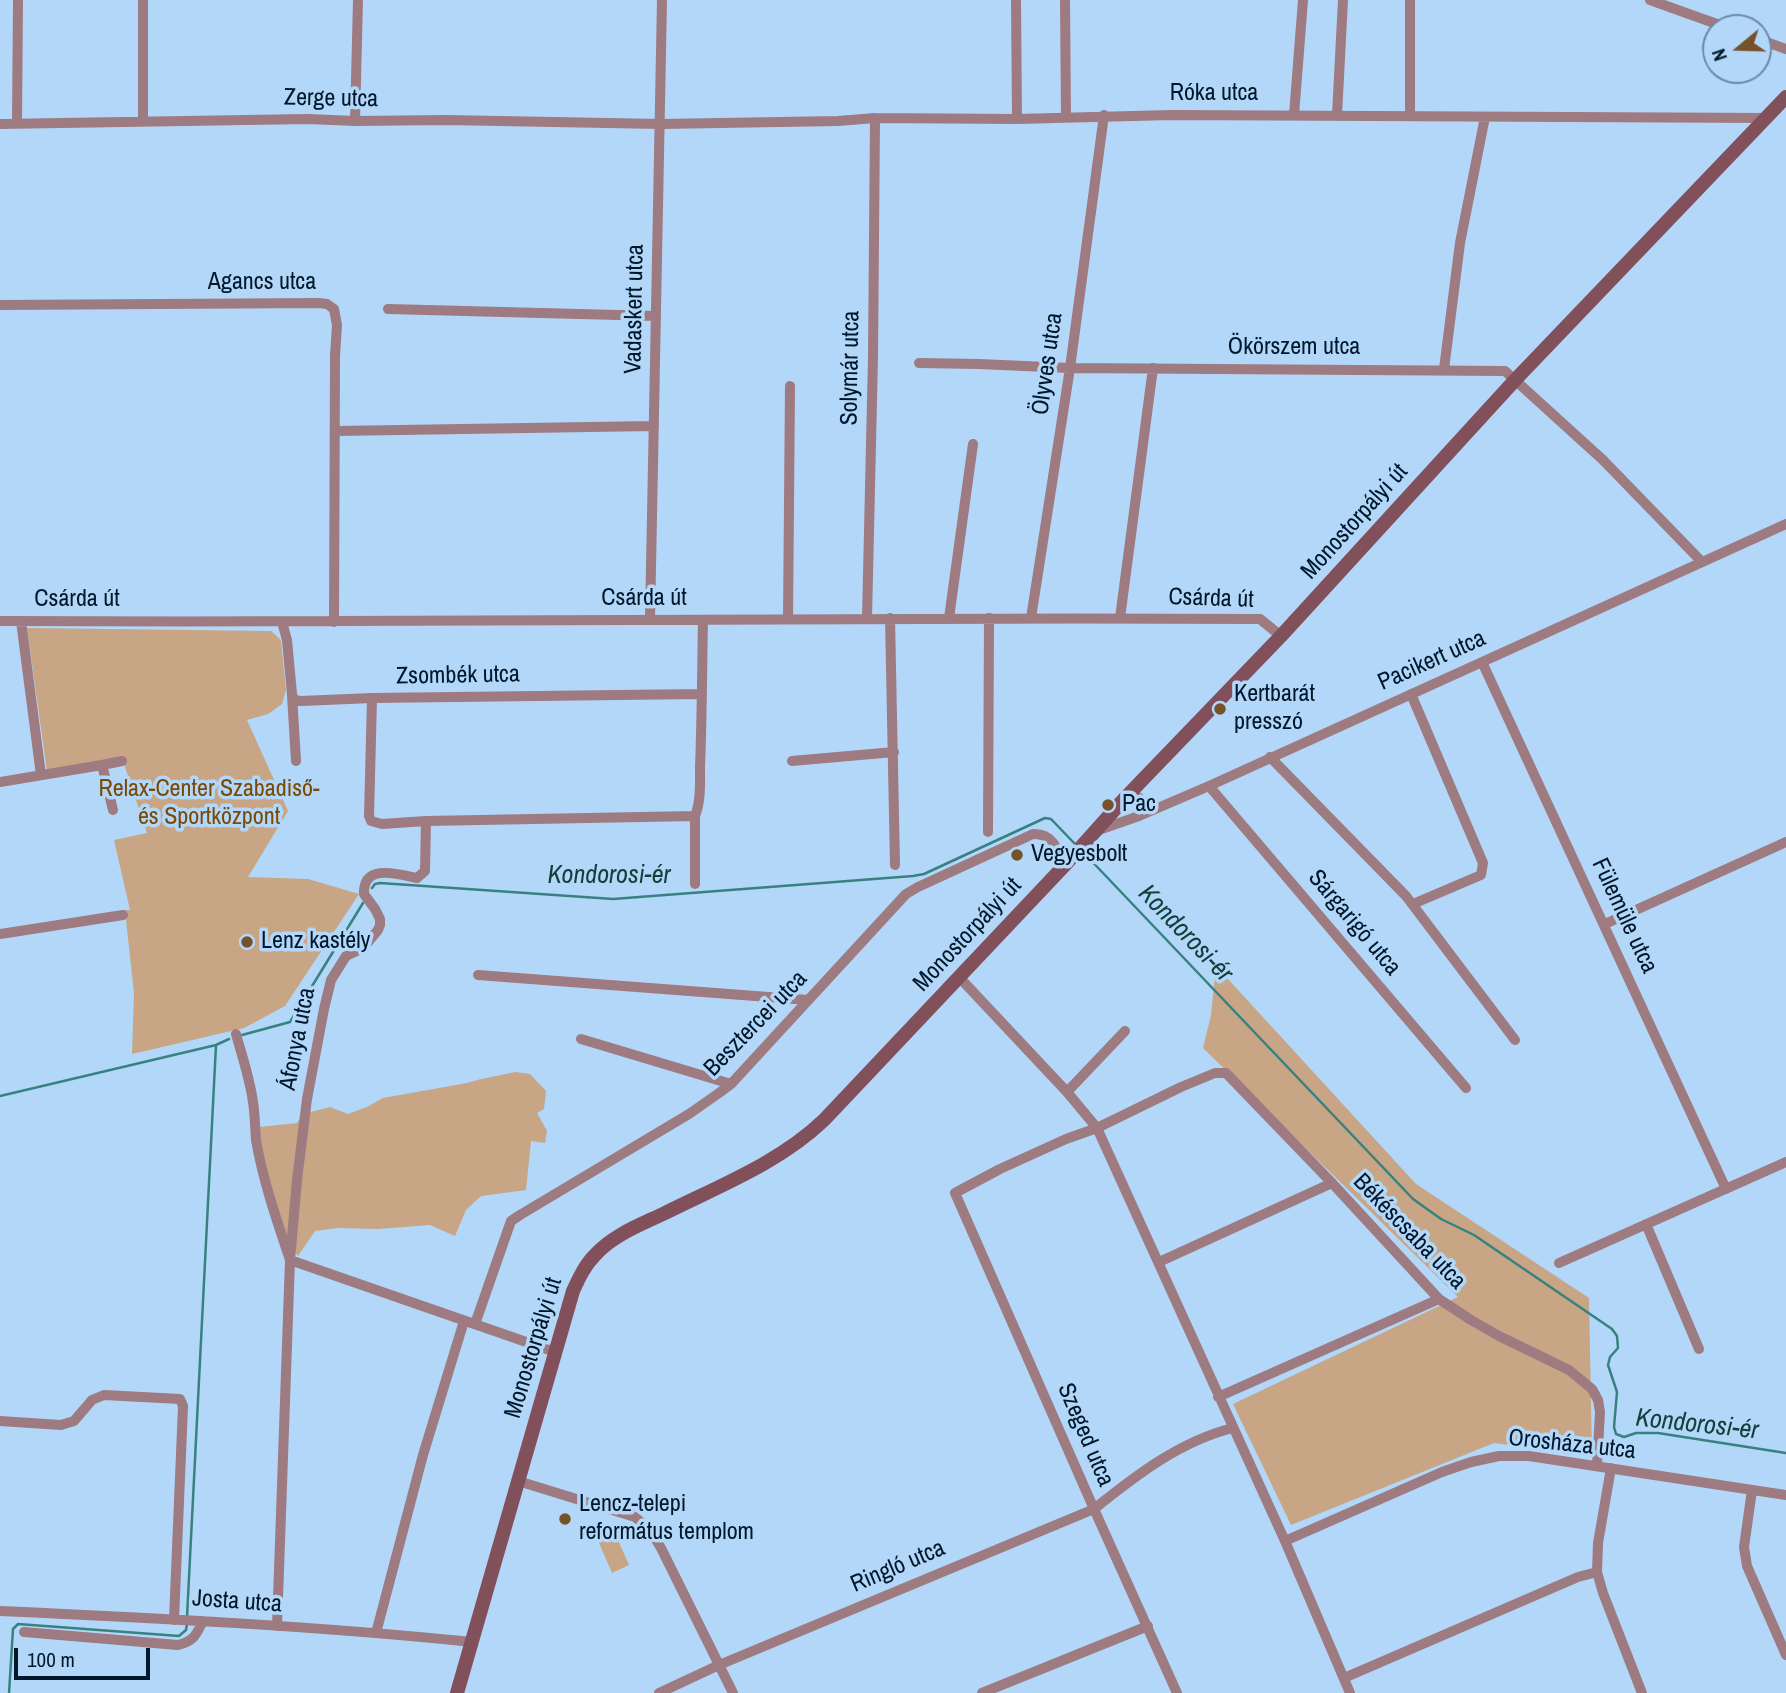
<!DOCTYPE html>
<meta charset="utf-8">
<style>
body{margin:0}
#map{position:relative;width:1786px;height:1693px;overflow:hidden;background:#b3d7f8;font-family:"Archivo Narrow",sans-serif}
canvas{display:block}
.north{position:absolute;left:1702px;top:14px;width:70px;height:70px;box-sizing:border-box;background:#b3d7f8;border:2px solid #6c8aa6;border-radius:50%;rotate:251deg;font-size:19px;font-weight:700;line-height:28px;text-align:center;color:#01172b}
.north::after{content:'';display:block;margin:auto;width:24px;height:32px;background:#76522b;clip-path:polygon(50% 0,100% 100%,50% 72%,0 100%)}
.scale{position:absolute;left:14px;top:1648px;width:136px;height:32px;box-sizing:border-box;border:4px solid #01172b;border-top:0;padding-left:9px;font-size:21px;line-height:24px;white-space:nowrap;color:#01172b;-webkit-text-stroke:5px #b3d7f8;paint-order:stroke}
</style>
<div id="map">
<canvas width="1786" height="1693"></canvas>
<div class="north">N</div>
<div class="scale">100 m</div>
</div>
<script>
const context = document.querySelector('canvas').getContext('2d');
context.lineJoin = 'round';
function paint(path, color) {
  context.fillStyle = color;
  context.fill(path, 'evenodd');
}
function stroke(path, color, width, dash) {
  context.strokeStyle = color;
  context.lineWidth = width;
  context.lineCap = dash ? 'butt' : 'round';
  context.setLineDash(dash || []);
  context.stroke(path);
}
function write(font, color, halo, rows, align = 'center') {
  context.font = font + ' "Archivo Narrow",sans-serif';
  context.lineWidth = 7;
  context.setLineDash([]);
  context.textBaseline = 'middle';
  context.strokeStyle = halo;
  context.fillStyle = color;
  for (const [text, x, y, turn = 0] of rows) {
    context.save();
    context.translate(x, y);
    context.rotate((+turn || 0) * Math.PI / 180);
    context.textAlign = isNaN(turn) ? turn : align;
    if (halo) context.strokeText(text, 0, 0);
    context.fillText(text, 0, 0);
    context.restore();
  }
}
const green = new Path2D(`
 M 27,628 L 271,631 L 281,640 L 286,690 L 282,704 L 268,714 L 247,720 L 288,811 L 248,877 L 308,879 L 359,894 L 285,1006 L 244,1028 L 132,1054 L 134,994 L 125,910 L 130,910 L 114,840 L 147,833 L 122,758 L 47,771 Z
 M 1216,966 L 1416,1184 L 1589,1298 L 1592,1456 L 1494,1443 L 1291,1525 L 1233,1404 L 1458,1297 L 1203,1048 L 1211,1015 Z
 M 516,1072 L 530,1074 L 546,1091 L 544,1109 L 537,1113 L 547,1131 L 545,1143 L 531,1141 L 526,1190 L 481,1196 L 466,1210 L 455,1236 L 430,1225 L 378,1229 L 338,1228 L 315,1231 L 298,1256 L 288,1244 L 278,1217 L 260,1139 L 259,1127 L 297,1123 L 303,1114 L 330,1107 L 348,1114 L 367,1107 L 383,1098 L 467,1083 L 481,1079 Z
 M 613,1529 L 629,1565 L 612,1573 L 596,1536 Z`);
const stream = new Path2D(`
 M 1083,852 L 1413,1199 L 1441,1219 L 1474,1235 L 1612,1329 L 1617,1336 L 1618,1348 L 1610,1357 L 1608,1365 L 1617,1392 L 1614,1427 L 1616,1434 L 1624,1437 L 1636,1433 L 1658,1433 L 1786,1453
 M 372,888 L 375,884 L 380,883 L 613,899 L 913,876 L 924,874 L 1045,818 L 1051,819 L 1076,845
 M 242,1035 L 290,1022 L 363,903
 M 0,1096 L 216,1045 L 229,1039
 M 187,1617 L 216,1045
 M 9,1693 L 13,1629 L 18,1624 L 179,1636 L 186,1630 L 187,1624`);
const street = new Path2D(`
 M 1016,0 L 1017,119
 M 1065,0 L 1066,117
 M 1410,0 L 1410,116
 M 1650,0 L 1728,28
 M 1758,39 L 1786,49
 M 1294,115 L 1303,0
 M 1337,115 L 1343,0
 M 143,121 L 143,0
 M 355,121 L 358,0
 M 17,123 L 18,0
 M 0,124 L 308,119 L 355,121 L 446,120 L 661,124 L 838,121 L 875,118 L 1017,119 L 1172,115 L 1767,118
 M 0,305 L 319,303 L 327,304 L 334,309 L 337,325 L 335,356 L 334,622
 M 388,309 L 656,316
 M 919,363 L 979,364 L 1070,368 L 1505,371 L 1603,460 L 1702,562
 M 1444,369 L 1460,243 L 1485,117
 M 336,431 L 654,426
 M 867,618 L 873,357 L 875,118
 M 890,618 L 895,865
 M 949,618 L 973,444
 M 1031,618 L 1070,368 L 1104,115
 M 1120,618 L 1153,368
 M 650,619 L 662,0
 M 788,619 L 790,386
 M 0,621 C 420,623 840,617 1260,619 L 1281,636
 M 21,621 L 41,775
 M 282,622 L 287,640 L 292,694 L 294,700 L 301,701 L 372,698 L 701,694
 M 1482,662 L 1726,1189
 M 1411,694 L 1483,863 L 1481,875 L 1413,904
 M 292,695 L 296,761
 M 372,698 L 369,816 L 371,821 L 382,824 L 426,821 L 695,816
 M 1270,757 L 1406,896 L 1515,1040
 M 792,761 L 894,752
 M 102,765 L 122,761
 M 0,782 L 102,765 L 113,810
 M 1209,786 L 1466,1088
 M 1126,797 C 1142,792 1145,803 1139,816
 M 1096,831 L 1139,816 L 1209,786 L 1786,524
 M 988,832 L 989,618
 M 695,884 L 695,816 C 701,801 700,783 700,767 C 702,718 702,669 703,620
 M 1605,924 L 1786,842
 M 0,934 L 123,915
 M 478,975 L 808,1000
 M 959,977 L 1067,1092 L 1097,1128 L 1285,1541 L 1350,1693
 M 236,1034 C 242,1056 250,1079 253,1102 C 255,1115 255,1127 256,1140 C 263,1181 277,1221 290,1260 L 555,1352
 M 581,1039 L 731,1084
 M 1067,1092 L 1125,1031
 M 1646,1224 L 1699,1349
 M 1159,1262 L 1332,1183
 M 1559,1263 L 1786,1162
 M 475,1324 L 511,1221 L 520,1215 L 689,1114 L 719,1093 L 731,1084 L 906,894 L 918,887 L 1033,834 C 1053,833 1058,850 1064,866
 M 1218,1397 L 1439,1299
 M 0,1421 L 61,1425 L 74,1421 L 92,1400 L 104,1395 L 180,1399 L 183,1406 L 174,1620
 M 1611,1468 L 1598,1543 L 1597,1572 L 1603,1593 L 1642,1693
 M 518,1481 L 635,1517 L 650,1530 L 661,1548 L 733,1693
 M 1752,1490 L 1744,1547 L 1747,1566 L 1786,1655
 M 1285,1541 L 1442,1472 L 1471,1462 L 1499,1456 L 1529,1456 L 1786,1495
 M 0,1611 C 157,1618 315,1626 472,1642
 M 277,1626 L 290,1260 L 297,1180 L 307,1099 L 324,1009 L 331,980 L 346,956 L 363,948 L 378,930 L 380,925 L 380,919 L 375,909 L 364,894 C 363,863 398,874 417,878 L 425,871 L 426,821
 M 24,1632 L 178,1645 C 194,1641 196,1635 203,1621
 M 376,1633 L 423,1455 L 464,1321
 M 1344,1678 L 1578,1577 L 1597,1572
 M 659,1693 L 719,1665 L 1094,1509 C 1135,1476 1180,1441 1233,1428
 M 982,1693 L 1148,1626
 M 1177,1693 L 1094,1509 L 955,1193 L 1000,1169 L 1066,1139 L 1097,1128 L 1181,1087 L 1215,1073 L 1226,1073 L 1332,1183 L 1439,1299 L 1471,1320 L 1499,1336 L 1569,1370 L 1592,1389 L 1598,1400 L 1600,1412 L 1597,1466`);
const secondary = new Path2D(`
 M 457,1693 L 573,1291 C 579,1278 585,1265 595,1255 C 613,1235 640,1225 663,1214 C 719,1186 779,1163 824,1120 L 1064,866 L 1125,798 L 1281,636 L 1516,379 L 1786,97`);
const markers = [
 [1220,709,7,"#76522b"],
 [1108,805,7,"#76522b"],
 [1017,855,7,"#76522b"],
 [247,942,7,"#76522b"],
 [565,1519,7,"#76522b"]
];
const streetNames = [
 ["Róka utca",1214,94],
 ["Zerge utca",331,99,1],
 ["Agancs utca",262,283],
 ["Vadaskert utca",635,309,-89],
 ["Ökörszem utca",1294,348],
 ["Ölyves utca",1048,364,-82],
 ["Solymár utca",851,368,-89],
 ["Monostorpályi út",1355,522,-48],
 ["Csárda út",644,599],
 ["Csárda út",1211,599,2],
 ["Csárda út",77,600],
 ["Pacikert utca",1432,661,-24],
 ["Zsombék utca",458,676,-1],
 ["Fülemüle utca",1624,916,65],
 ["Sárgarigó utca",1354,923,50],
 ["Monostorpályi út",968,935,-47],
 ["Besztercei utca",756,1024,-46],
 ["Áfonya utca",298,1039,-79],
 ["Békéscsaba utca",1409,1232,46],
 ["Monostorpályi út",534,1348,-73],
 ["Szeged utca",1085,1435,67],
 ["Orosháza utca",1572,1445,6],
 ["Ringló utca",898,1567,-23],
 ["Josta utca",237,1602,4]
];
const poiNames = [
 ["Kertbarát",1234,695],
 ["presszó",1234,723],
 ["Pac",1122,805],
 ["Vegyesbolt",1031,855],
 ["Lenz kastély",261,942],
 ["Lencz-telepi",579,1505],
 ["református templom",579,1533]
];
const parkNames = [
 ["Relax-Center Szabadiső-",209,790],
 ["és Sportközpont",209,818]
];
const waterNames = [
 ["Kondorosi-ér",609,876],
 ["Kondorosi-ér",1185,934,46],
 ["Kondorosi-ér",1697,1425,6]
];
paint(green, '#c7a585');
stroke(stream, '#378281', 2.5);
stroke(street, '#9e7a81', 10);
stroke(secondary, '#82505b', 14);
for (const [x, y, r, color] of markers) {
  const dot = new Path2D();
  dot.arc(x, y, r, 0, 2 * Math.PI);
  context.fillStyle = color;
  context.fill(dot);
  stroke(dot, '#b3d7f8', 2.5);
}
write('24px', '#01172b', '#b3d7f8', streetNames);
write('24px', '#01172b', '#b3d7f8', poiNames, 'left');
write('24px', '#7a4905', '#b3d7f8', parkNames);
write('italic 26px', '#13403c', '#b3d7f8', waterNames);
</script>
